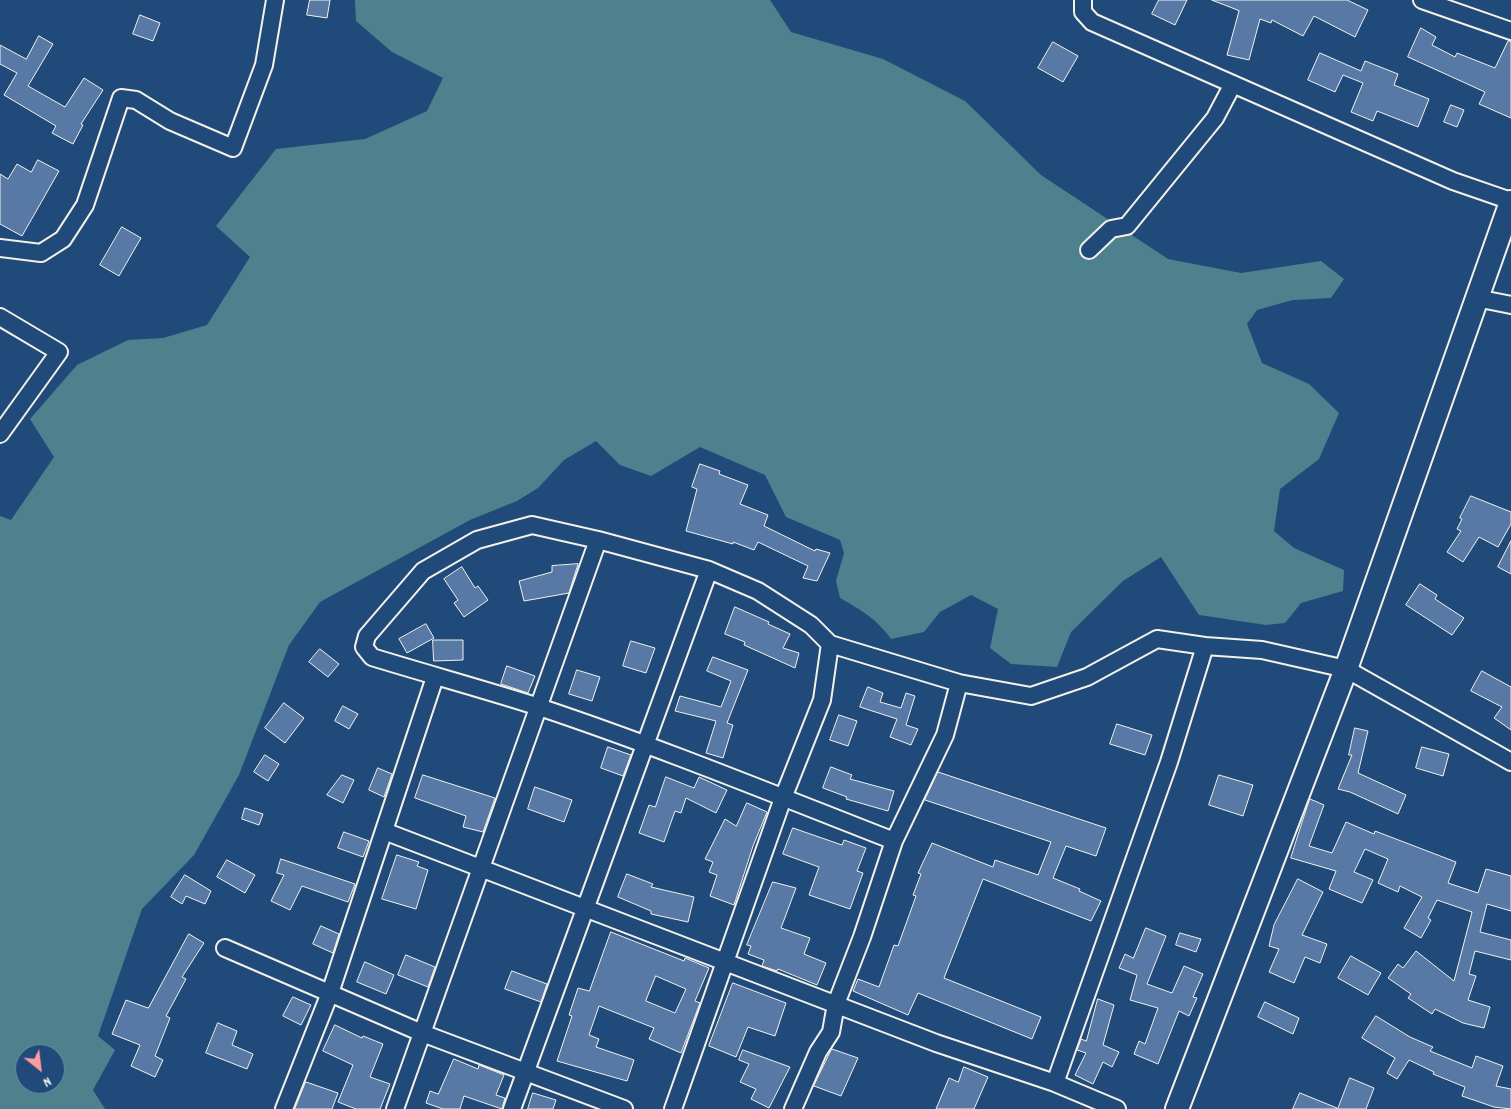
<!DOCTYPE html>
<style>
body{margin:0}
#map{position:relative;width:1511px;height:1109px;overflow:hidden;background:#1f4a7a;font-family:Dekko,sans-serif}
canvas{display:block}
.north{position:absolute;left:15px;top:1044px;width:50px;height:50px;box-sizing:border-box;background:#1f4a7a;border:1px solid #748da6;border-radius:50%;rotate:151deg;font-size:14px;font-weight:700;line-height:20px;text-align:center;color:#f4f1e8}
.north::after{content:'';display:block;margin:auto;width:18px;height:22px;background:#ff9aa2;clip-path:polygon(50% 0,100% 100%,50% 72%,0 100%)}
</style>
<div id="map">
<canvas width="1511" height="1109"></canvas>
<div class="north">N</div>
</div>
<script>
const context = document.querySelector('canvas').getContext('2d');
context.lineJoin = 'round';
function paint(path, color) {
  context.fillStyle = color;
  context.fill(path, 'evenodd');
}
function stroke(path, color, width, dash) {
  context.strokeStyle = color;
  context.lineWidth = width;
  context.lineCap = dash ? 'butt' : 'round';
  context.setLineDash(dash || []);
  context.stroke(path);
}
const green = new Path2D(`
 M 355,0 L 770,0 L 791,32 L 883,59 L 965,101 L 1041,175 L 1168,259 L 1241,273 L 1321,261 L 1344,279 L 1331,298 L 1293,300 L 1257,310 L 1247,324 L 1262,363 L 1309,384 L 1339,413 L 1319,459 L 1280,489 L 1274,531 L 1294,548 L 1344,570 L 1343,591 L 1301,603 L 1285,623 L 1266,625 L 1199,615 L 1161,557 L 1123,581 L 1071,632 L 1057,667 L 1011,664 L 990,648 L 998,609 L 971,595 L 940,612 L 924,632 L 891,639 C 878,620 860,609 840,598 L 836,581 L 844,553 L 840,540 L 786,517 L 765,475 L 700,447 L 651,476 L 620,465 L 596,441 L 564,460 L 538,488 L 517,501 L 470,520 L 320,602 L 289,645 L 239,775 L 194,855 L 142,909 L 98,1036 L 115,1050 L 93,1090 L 105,1109 L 0,1109 L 0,516 L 11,520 L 54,457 L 30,419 L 77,365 L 128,340 L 163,338 L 207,325 L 250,257 L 216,226 L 276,149 L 365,139 L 427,111 L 443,78 L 392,52 L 356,21 ZM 25,1054 L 55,1054 L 55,1084 L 25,1084 Z`);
const building = new Path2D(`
 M 310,0 L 330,0 L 327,18 L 307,15 Z
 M 1159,0 L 1187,0 L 1175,25 L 1152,14 Z
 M 1212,0 L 1347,0 L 1368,10 L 1355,37 L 1314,16 L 1303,36 L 1272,20 L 1271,23 L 1260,19 L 1249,60 L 1227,55 L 1239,11 Z
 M 140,15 L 160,23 L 153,41 L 133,34 Z
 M 1421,28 L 1436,37 L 1432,45 L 1455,57 L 1457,53 L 1495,68 L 1508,41 L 1511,41 L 1511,118 L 1479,104 L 1485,92 L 1408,57 Z
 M 39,36 L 53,44 L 28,86 L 65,107 L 84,78 L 103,90 L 81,124 L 83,125 L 73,144 L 52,133 L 56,126 L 4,95 L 17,73 L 0,64 L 0,45 L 26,59 Z
 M 1053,42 L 1078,56 L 1063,82 L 1038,68 Z
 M 1320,53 L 1361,71 L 1365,61 L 1398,74 L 1394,85 L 1429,99 L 1418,127 L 1377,111 L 1373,121 L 1351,112 L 1363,83 L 1343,75 L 1335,92 L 1308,80 Z
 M 1451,105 L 1464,110 L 1457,127 L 1444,122 Z
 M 38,160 L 59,171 L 22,236 L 0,224 L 0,174 L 8,179 L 17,164 L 31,172 Z
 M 122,227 L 141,238 L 119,276 L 100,265 Z
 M 700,464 L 720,471 L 719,474 L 748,485 L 740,504 L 768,515 L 764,526 L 815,551 L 816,549 L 830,553 L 817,581 L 803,578 L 808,566 L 758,542 L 754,550 L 733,542 L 733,544 L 686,531 L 697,489 L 692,487 Z
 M 1471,496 L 1511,512 L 1511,524 L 1498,547 L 1479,537 L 1463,562 L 1447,552 L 1461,531 L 1457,529 L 1462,519 L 1460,518 Z
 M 1511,541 L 1511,574 L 1498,567 Z
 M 578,564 L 569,593 L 524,601 L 519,581 L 552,572 L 552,566 Z
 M 462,567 L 475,588 L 478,586 L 488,600 L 464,617 L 454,603 L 458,600 L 444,579 Z
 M 1420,584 L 1437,595 L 1435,599 L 1464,618 L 1452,635 L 1406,605 Z
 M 735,607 L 769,622 L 768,624 L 790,634 L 783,648 L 799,653 L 795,668 L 744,645 L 745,642 L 725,634 Z
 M 426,624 L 434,638 L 407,653 L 399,639 Z
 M 433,640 L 463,640 L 463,660 L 434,661 Z
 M 631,641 L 655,648 L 646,673 L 623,666 Z
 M 320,649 L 339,664 L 328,677 L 309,662 Z
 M 713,657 L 748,670 L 727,723 L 733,725 L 723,758 L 706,753 L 716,721 L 675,711 L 680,696 L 721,707 L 731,681 L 707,671 Z
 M 507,666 L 535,676 L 528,693 L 501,684 Z
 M 577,670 L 600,677 L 592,701 L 569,694 Z
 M 1482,671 L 1511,687 L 1511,730 L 1494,718 L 1502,707 L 1471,691 Z
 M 868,687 L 883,693 L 880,702 L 901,708 L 906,693 L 915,696 L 906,725 L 918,729 L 911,745 L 890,737 L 897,719 L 860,707 Z
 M 284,703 L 304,718 L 285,743 L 265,728 Z
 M 343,706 L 358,714 L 349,729 L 335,721 Z
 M 839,715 L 857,721 L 848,746 L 830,740 Z
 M 1117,724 L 1152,735 L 1145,755 L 1110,744 Z
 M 1355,728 L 1368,731 L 1358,773 L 1406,795 L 1398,814 L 1350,792 L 1338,789 L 1352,755 L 1349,755 Z
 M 608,747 L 631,755 L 623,776 L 601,768 Z
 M 1422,747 L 1449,754 L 1443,776 L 1416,768 Z
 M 265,755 L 279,764 L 268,781 L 254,772 Z
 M 831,767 L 852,775 L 850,779 L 894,791 L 888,811 L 846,799 L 847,797 L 823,788 Z
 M 378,768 L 392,774 L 384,797 L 369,790 Z
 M 938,772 L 1106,828 L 1096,856 L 1066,846 L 1053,878 L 1080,889 L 1079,891 L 1101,901 L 1091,921 L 983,879 L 944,978 L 1041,1017 L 1032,1039 L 918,993 L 908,1015 L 853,991 L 858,979 L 879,987 L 894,945 L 898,946 L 916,896 L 913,895 L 921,874 L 918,873 L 932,843 L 993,867 L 995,860 L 1038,875 L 1051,842 L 925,800 Z
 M 342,775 L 354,780 L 343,803 L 327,795 Z
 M 423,775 L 495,798 L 483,832 L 463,827 L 466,816 L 415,798 Z
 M 1219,775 L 1253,785 L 1243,816 L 1209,805 Z
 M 666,777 L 694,788 L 699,777 L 727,790 L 716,813 L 686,798 L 681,813 L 675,811 L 664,842 L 639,833 L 649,805 L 655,807 Z
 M 535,787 L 572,800 L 564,822 L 528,809 Z
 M 1310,799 L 1324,805 L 1309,846 L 1332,853 L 1346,822 L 1374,834 L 1375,831 L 1456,862 L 1448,883 L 1478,893 L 1486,869 L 1511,876 L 1511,911 L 1487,904 L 1480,932 L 1511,940 L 1511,960 L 1475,951 L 1469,974 L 1476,976 L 1468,1000 L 1490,1007 L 1484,1028 L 1463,1023 L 1435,1009 L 1432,1014 L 1408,998 L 1411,994 L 1388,978 L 1398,964 L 1403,968 L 1416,951 L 1454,981 L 1472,912 L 1437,900 L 1428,918 L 1431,920 L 1421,938 L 1404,928 L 1422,897 L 1400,886 L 1398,892 L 1378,883 L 1388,859 L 1365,849 L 1354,872 L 1373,880 L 1362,903 L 1329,889 L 1336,871 L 1291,858 Z
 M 747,803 L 767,812 L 753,846 L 734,905 L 710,896 L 717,875 L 709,872 L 713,862 L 705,859 L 725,819 L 736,826 Z
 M 245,808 L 263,814 L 259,825 L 242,819 Z
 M 793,828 L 842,845 L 844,840 L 866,848 L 857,871 L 863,873 L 850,909 L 809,895 L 819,867 L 783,854 Z
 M 344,832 L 369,841 L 363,857 L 338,848 Z
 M 397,855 L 419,862 L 417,866 L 428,870 L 416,909 L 382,899 Z
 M 281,859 L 355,884 L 348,902 L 302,886 L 290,910 L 271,901 L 284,875 L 277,873 Z
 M 227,860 L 255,875 L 245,893 L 217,877 Z
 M 627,874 L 653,884 L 651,887 L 694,897 L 688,922 L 651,914 L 651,911 L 618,897 Z
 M 185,875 L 211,891 L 205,904 L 186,896 L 182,904 L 171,897 Z
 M 1298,879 L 1323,892 L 1302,935 L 1327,944 L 1320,963 L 1305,957 L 1294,983 L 1269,972 L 1279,949 L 1269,946 L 1274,925 Z
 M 773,882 L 796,888 L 781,928 L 810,938 L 804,954 L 826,963 L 817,985 L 778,969 L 777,971 L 762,966 L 764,960 L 748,954 L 751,946 L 747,945 Z
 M 321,926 L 339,934 L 333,953 L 313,944 Z
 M 1146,928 L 1166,936 L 1147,984 L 1172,993 L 1184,966 L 1203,974 L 1193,997 L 1197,998 L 1189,1016 L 1179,1011 L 1158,1064 L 1134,1054 L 1139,1041 L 1145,1044 L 1158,1008 L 1130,1000 L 1137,975 L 1119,968 L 1125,954 L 1133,958 Z
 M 611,932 L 684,961 L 685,958 L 709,968 L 695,1001 L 700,1003 L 681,1053 L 649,1039 L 654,1028 L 599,1006 L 589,1035 L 599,1039 L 596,1047 L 634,1060 L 627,1081 L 557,1061 L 572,1016 L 569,1015 L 578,988 L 589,991 ZM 656,976 L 686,989 L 675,1013 L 646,1001 Z
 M 1180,933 L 1201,939 L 1196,952 L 1176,945 Z
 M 189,934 L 204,943 L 182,977 L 186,979 L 166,1016 L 170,1018 L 155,1056 L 163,1060 L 155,1077 L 131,1066 L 140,1045 L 112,1034 L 126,1000 L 148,1008 Z
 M 406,955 L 435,967 L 428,987 L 398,975 Z
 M 1351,956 L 1381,973 L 1368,995 L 1338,978 Z
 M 365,962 L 394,975 L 386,994 L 357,982 Z
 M 512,971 L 547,984 L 541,1002 L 505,989 Z
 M 733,983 L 786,1003 L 775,1036 L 748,1027 L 736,1057 L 709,1046 Z
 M 293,997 L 311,1005 L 301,1025 L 283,1016 Z
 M 1098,999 L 1114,1005 L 1103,1045 L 1119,1052 L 1112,1067 L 1103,1062 L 1093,1084 L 1075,1075 L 1086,1053 L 1077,1050 L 1081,1039 L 1086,1041 Z
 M 1265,1002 L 1299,1018 L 1293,1034 L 1258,1017 Z
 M 1376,1016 L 1410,1037 L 1433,1047 L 1430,1051 L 1472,1068 L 1476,1056 L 1503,1066 L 1496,1086 L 1511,1089 L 1511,1109 L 1494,1107 L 1462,1096 L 1465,1087 L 1433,1074 L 1434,1072 L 1409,1060 L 1397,1079 L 1387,1073 L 1395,1058 L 1362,1038 Z
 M 218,1023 L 237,1031 L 232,1045 L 253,1054 L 247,1069 L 206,1053 Z
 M 335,1025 L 362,1038 L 363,1036 L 383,1044 L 370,1077 L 390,1084 L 380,1109 L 356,1109 L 338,1102 L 353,1065 L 323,1051 Z
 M 832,1049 L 858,1058 L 841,1096 L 814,1086 Z
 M 743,1050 L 790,1067 L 769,1108 L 751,1099 L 756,1089 L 740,1082 L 749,1064 L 739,1060 Z
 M 454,1059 L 478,1069 L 479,1065 L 504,1075 L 496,1095 L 505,1098 L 502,1109 L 464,1096 L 460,1109 L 443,1109 L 426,1103 L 430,1091 L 438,1094 Z
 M 964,1067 L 988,1077 L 974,1109 L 936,1109 L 949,1078 L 958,1082 Z
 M 1350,1078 L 1374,1088 L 1366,1109 L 1338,1109 Z
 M 306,1082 L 338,1093 L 332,1109 L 295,1109 Z
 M 533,1093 L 556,1100 L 553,1109 L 528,1109 Z
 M 1300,1093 L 1337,1108 L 1337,1109 L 1293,1109 Z`);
const minor = new Path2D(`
 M 1083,0 L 1083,12 L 1092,22 L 1453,181 L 1511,201
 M 1422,0 L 1511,31
 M 0,248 L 41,253 L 63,239 L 85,205 L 121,98 L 136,100 L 170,121 L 233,148 L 264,65 L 275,0
 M 1089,250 L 1111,229 L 1127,226 L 1215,118 L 1233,84
 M 1476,298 L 1511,305
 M 0,317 L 59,352 L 0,434
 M 830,644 L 959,683 L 1031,696 L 1087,677 L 1157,639 L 1205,646
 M 384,831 L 936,1043 L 1055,1083 L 1117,1109
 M 225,948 L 422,1033 L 624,1109
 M 1055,1083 L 1169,762 L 1205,646 L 1262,650 L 1346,669 L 1511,762
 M 284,1109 L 330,993 L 435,677
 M 395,1109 L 598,540
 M 512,1109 L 709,570
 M 673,1109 L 783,798 L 822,700 L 830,644 L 811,625 L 758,591 L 709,570 L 598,540 L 532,525 L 477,540 L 423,571 L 367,636 L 364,647 L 372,657 C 427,674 483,689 539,707 C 659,747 776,795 894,841
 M 793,1109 L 818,1052 L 831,1032 L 836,1004 L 862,937 L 894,841 L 945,735 L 959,683`);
const secondary = new Path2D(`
 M 1177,1109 L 1346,669 L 1511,202`);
paint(green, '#4d818e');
paint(building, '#5879a6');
stroke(building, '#f4f1e8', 1);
stroke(minor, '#f4f1e8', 20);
stroke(secondary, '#f4f1e8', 26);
stroke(minor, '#1f4a7a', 16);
stroke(secondary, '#1f4a7a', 22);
</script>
